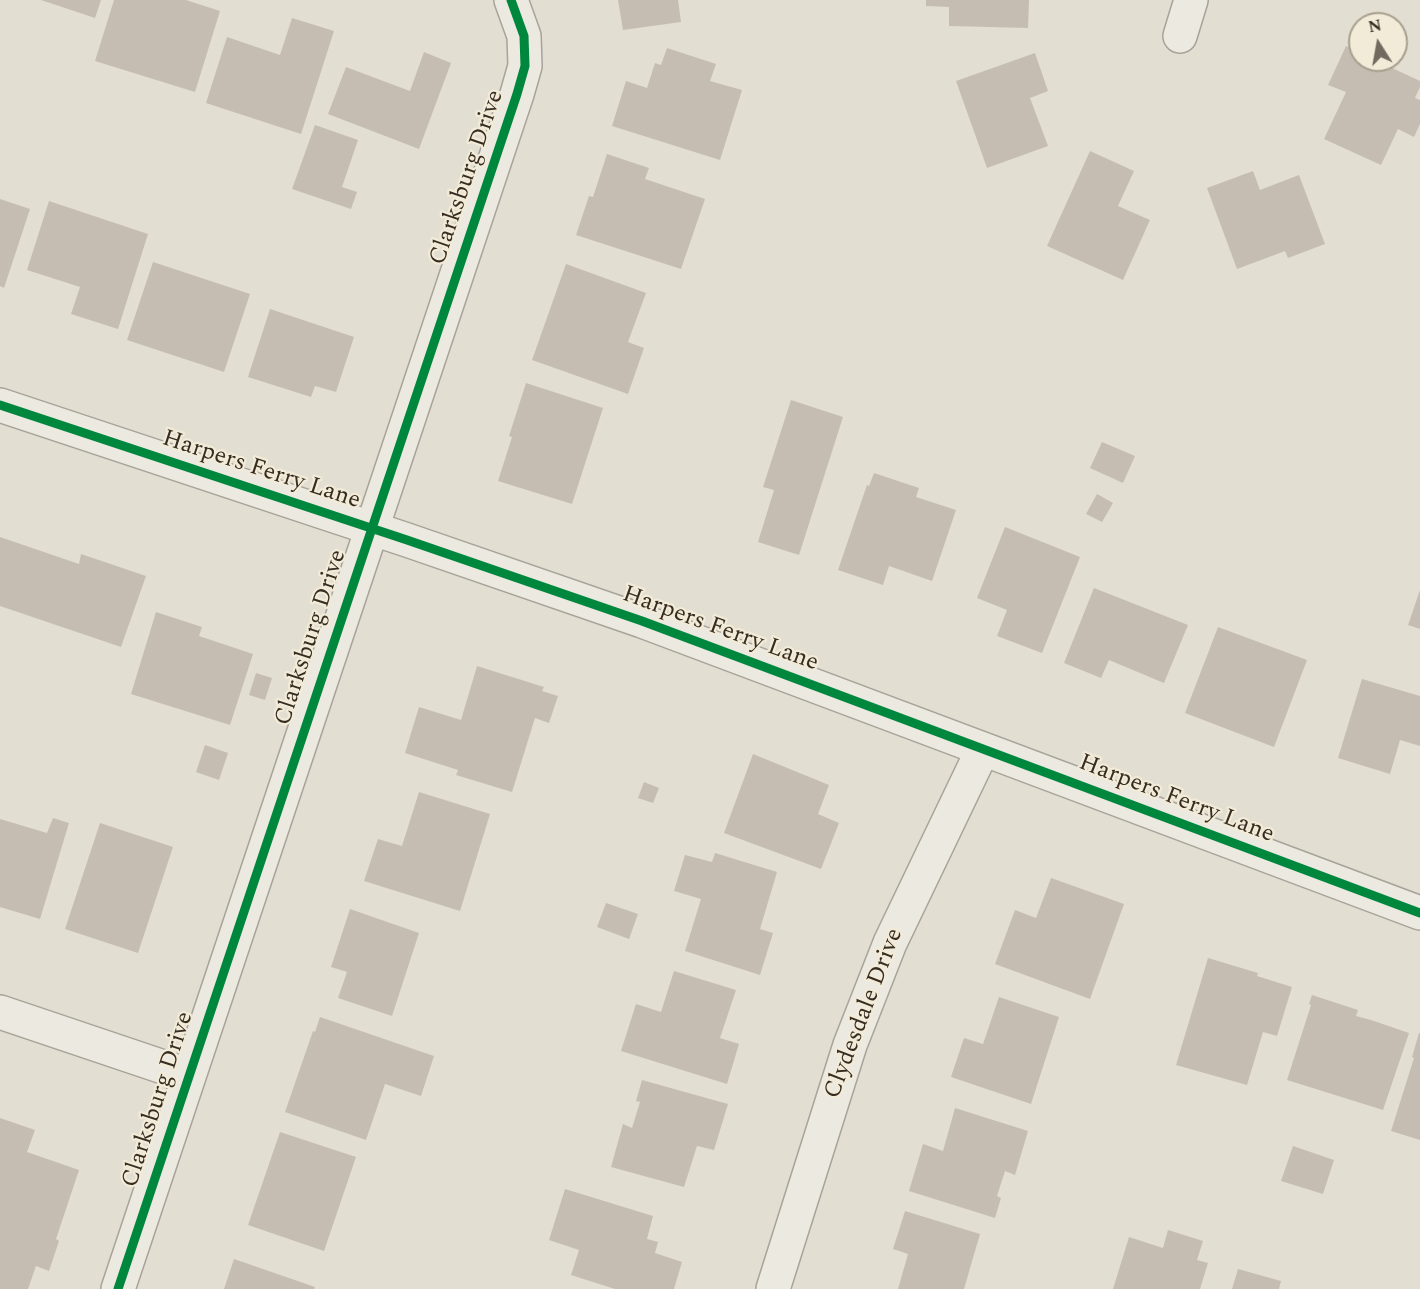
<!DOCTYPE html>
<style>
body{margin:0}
#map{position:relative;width:1420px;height:1289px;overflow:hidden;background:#e2ded1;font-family:Spectral,serif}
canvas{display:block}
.north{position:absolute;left:1348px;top:12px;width:60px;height:60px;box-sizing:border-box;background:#f2ebd8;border:2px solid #a79f8f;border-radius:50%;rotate:349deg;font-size:16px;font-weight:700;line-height:24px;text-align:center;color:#372c22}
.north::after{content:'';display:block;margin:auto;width:21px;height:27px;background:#736a5f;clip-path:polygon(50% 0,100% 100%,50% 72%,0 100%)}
</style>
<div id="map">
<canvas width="1420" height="1289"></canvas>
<div class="north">N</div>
</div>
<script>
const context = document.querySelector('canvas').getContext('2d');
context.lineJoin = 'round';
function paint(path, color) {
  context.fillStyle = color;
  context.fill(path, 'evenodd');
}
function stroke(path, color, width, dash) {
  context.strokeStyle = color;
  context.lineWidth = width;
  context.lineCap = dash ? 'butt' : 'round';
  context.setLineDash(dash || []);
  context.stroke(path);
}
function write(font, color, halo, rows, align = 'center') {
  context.font = font + ' Spectral,serif';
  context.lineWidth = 4.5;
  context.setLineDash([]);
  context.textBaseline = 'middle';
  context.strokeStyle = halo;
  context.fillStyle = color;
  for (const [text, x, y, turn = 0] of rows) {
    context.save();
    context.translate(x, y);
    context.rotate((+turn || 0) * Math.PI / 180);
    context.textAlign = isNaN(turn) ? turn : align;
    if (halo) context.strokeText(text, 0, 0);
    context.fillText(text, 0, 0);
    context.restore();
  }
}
const building = new Path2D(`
 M 41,0 L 101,0 L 95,18 Z
 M 114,0 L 186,0 L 220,11 L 195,92 L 95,61 Z
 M 618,0 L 678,0 L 681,22 L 623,30 Z
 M 926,0 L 1029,0 L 1028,28 L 949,26 L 949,7 L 926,6 Z
 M 292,18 L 334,31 L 301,134 L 206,103 L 227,37 L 280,55 Z
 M 1346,46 L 1360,53 L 1360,60 L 1375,60 L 1420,81 L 1420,87 L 1415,98 L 1420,100 L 1420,124 L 1414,137 L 1398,129 L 1381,165 L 1324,139 L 1346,92 L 1328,85 Z
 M 667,48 L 716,64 L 710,81 L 742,90 L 720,160 L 612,126 L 626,81 L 647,88 L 655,63 L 661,65 Z
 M 424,52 L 451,63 L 419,149 L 328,114 L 346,67 L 410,91 Z
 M 1035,53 L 1048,91 L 1030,98 L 1048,146 L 987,168 L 956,81 Z
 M 315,125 L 358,140 L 342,187 L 357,192 L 351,209 L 292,189 Z
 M 1090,151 L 1134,171 L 1118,206 L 1150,220 L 1123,280 L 1047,246 Z
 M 607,154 L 649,168 L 645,179 L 705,199 L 681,269 L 576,235 L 589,196 L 593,197 Z
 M 1253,171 L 1260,190 L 1299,175 L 1325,244 L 1288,258 L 1285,251 L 1237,269 L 1207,188 Z
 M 0,199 L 30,209 L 4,288 L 0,286 Z
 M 49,201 L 148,234 L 118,329 L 71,314 L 80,287 L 27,270 Z
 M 153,262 L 250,294 L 224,372 L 127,340 Z
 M 566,264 L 646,293 L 628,342 L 644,348 L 628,394 L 532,360 Z
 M 270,309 L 354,337 L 336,392 L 315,386 L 311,397 L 248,377 Z
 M 526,383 L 603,408 L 572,504 L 498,481 L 512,437 L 509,436 Z
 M 791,400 L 843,417 L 799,555 L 758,542 L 774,490 L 763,487 Z
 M 1102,442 L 1135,456 L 1123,483 L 1090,468 Z
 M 874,473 L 919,488 L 916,497 L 956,510 L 932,581 L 889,566 L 883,585 L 838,570 L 867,485 L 869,486 Z
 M 1097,494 L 1113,503 L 1102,522 L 1086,514 Z
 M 1005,527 L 1080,557 L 1042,653 L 997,636 L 1007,610 L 977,598 Z
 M 0,537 L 79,564 L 81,554 L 146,576 L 121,647 L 0,606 Z
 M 1094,588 L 1188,625 L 1164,683 L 1109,660 L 1101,678 L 1064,663 Z
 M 1420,590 L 1420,629 L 1408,625 Z
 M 156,612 L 202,627 L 199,636 L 253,654 L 230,725 L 131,694 Z
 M 1218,627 L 1307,660 L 1274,747 L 1185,713 Z
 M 477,666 L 544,687 L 542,691 L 558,696 L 549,723 L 535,718 L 512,792 L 456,775 L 458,770 L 405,753 L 419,707 L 461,720 Z
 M 256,673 L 272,678 L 265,700 L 249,695 Z
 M 1362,679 L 1420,696 L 1420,746 L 1400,740 L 1390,774 L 1338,758 Z
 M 205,745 L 228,753 L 219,780 L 196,772 Z
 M 753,754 L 829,785 L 818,814 L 839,823 L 821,869 L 724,833 Z
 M 644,782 L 659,788 L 653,803 L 638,798 Z
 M 419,792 L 490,814 L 460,911 L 364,881 L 378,839 L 402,846 Z
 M 53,818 L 69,823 L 40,919 L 0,907 L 0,819 L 47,833 Z
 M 100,823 L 173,847 L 138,953 L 65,929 Z
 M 715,853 L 777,872 L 760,929 L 773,933 L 760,975 L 685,951 L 701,899 L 674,891 L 685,855 L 712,862 Z
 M 1051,878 L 1124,904 L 1090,999 L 995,964 L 1015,910 L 1036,918 Z
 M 606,903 L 638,914 L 629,939 L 597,927 Z
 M 350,909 L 419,933 L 392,1016 L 338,998 L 347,972 L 331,967 Z
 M 1208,958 L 1258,973 L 1257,976 L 1292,987 L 1277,1036 L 1263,1032 L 1247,1085 L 1176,1065 Z
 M 674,971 L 736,990 L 720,1038 L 739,1044 L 727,1084 L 621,1051 L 636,1004 L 661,1012 Z
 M 1312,995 L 1358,1010 L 1356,1016 L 1371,1020 L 1409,1033 L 1383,1110 L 1287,1080 L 1311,1005 L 1309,1004 Z
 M 999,997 L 1059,1017 L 1031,1104 L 951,1077 L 964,1038 L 983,1044 Z
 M 320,1017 L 434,1056 L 421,1096 L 385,1084 L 366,1140 L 285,1112 L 313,1031 L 315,1032 Z
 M 1419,1033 L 1420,1033 L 1420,1140 L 1391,1131 L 1414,1058 L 1412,1057 Z
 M 642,1080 L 728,1104 L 714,1150 L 697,1146 L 684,1187 L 611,1167 L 623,1124 L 632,1128 L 640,1102 L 636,1101 Z
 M 955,1108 L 1028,1131 L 1015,1175 L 1005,1171 L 997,1196 L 1001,1198 L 995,1218 L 909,1191 L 923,1144 L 943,1151 Z
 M 0,1118 L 35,1130 L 27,1152 L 79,1170 L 56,1239 L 59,1241 L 49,1271 L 36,1266 L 28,1289 L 0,1289 Z
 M 280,1132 L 356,1157 L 324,1251 L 248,1225 Z
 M 1293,1146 L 1334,1160 L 1323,1194 L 1281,1181 Z
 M 565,1189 L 653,1216 L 647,1239 L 658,1242 L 655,1253 L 682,1262 L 674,1289 L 615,1289 L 571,1275 L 579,1250 L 549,1240 Z
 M 905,1211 L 980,1234 L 964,1289 L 898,1289 L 908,1254 L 893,1249 Z
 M 1168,1230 L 1203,1241 L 1197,1260 L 1208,1263 L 1200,1289 L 1113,1289 L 1129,1237 L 1163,1248 Z
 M 234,1259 L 315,1287 L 314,1289 L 224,1289 Z
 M 1238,1269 L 1281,1281 L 1279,1289 L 1232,1289 Z`);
const street = new Path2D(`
 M 1180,36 L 1191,0
 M 0,405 L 407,540 L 642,621 L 1420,913
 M 0,1012 L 187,1075
 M 118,1289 C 248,889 382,491 517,94 L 525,66 L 524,36 L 511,0
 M 773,1289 L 850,1045 L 890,943 L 983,749`);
const cycleway = new Path2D(`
 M 0,405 L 407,540 L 642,621 L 1420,913
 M 118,1289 C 248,889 382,491 517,94 L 525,66 L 524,36 L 511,0`);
const streetNames = [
 ["Clarksburg Drive",468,178,-71],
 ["Harpers Ferry Lane",261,471,18],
 ["Harpers Ferry Lane",720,630,20],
 ["Clarksburg Drive",312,638,-72],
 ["Harpers Ferry Lane",1176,800,21],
 ["Clydesdale Drive",865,1014,-69],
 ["Clarksburg Drive",159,1100,-72]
];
paint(building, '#c6bdb2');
stroke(street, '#a8a399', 36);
stroke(street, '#ece9e1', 33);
stroke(cycleway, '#00873e', 9);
write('24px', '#372c22', '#f2ebd8', streetNames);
</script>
